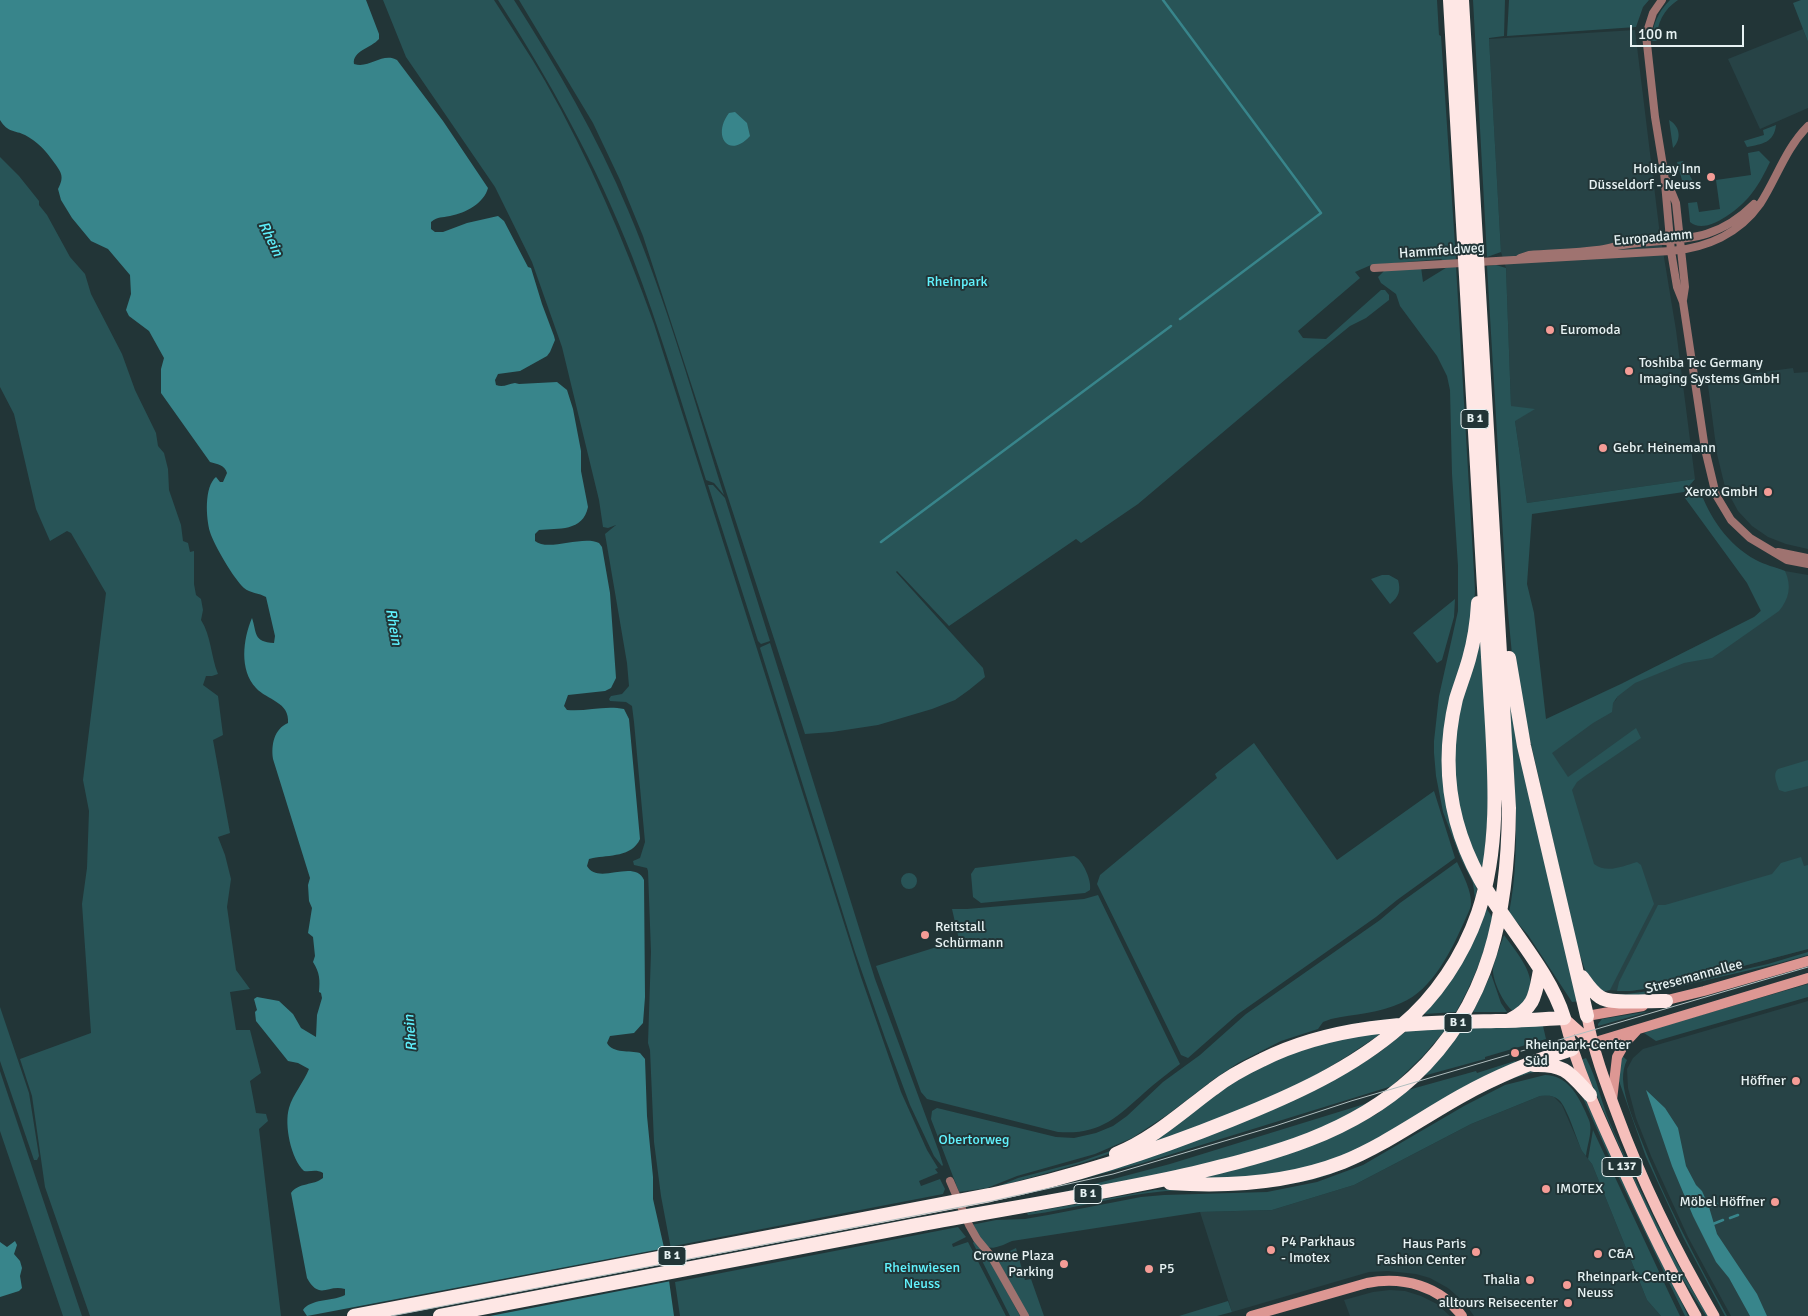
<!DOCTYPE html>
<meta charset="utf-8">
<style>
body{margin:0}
#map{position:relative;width:1808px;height:1316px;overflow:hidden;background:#223537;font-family:Signika,sans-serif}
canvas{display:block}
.scale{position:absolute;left:1630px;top:25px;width:114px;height:22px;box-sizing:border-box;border:2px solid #e7f2f3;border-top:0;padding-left:6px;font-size:15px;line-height:18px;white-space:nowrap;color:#e7f2f3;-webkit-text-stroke:4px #223537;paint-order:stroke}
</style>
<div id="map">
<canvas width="1808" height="1316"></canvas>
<div class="scale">100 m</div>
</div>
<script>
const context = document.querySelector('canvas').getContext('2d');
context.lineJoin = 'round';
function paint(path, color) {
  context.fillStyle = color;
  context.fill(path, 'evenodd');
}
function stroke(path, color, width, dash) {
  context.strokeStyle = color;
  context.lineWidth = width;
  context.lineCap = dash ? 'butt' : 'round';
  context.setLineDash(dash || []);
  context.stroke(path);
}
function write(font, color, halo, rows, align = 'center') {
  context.font = font + ' Signika,sans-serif';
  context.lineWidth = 4;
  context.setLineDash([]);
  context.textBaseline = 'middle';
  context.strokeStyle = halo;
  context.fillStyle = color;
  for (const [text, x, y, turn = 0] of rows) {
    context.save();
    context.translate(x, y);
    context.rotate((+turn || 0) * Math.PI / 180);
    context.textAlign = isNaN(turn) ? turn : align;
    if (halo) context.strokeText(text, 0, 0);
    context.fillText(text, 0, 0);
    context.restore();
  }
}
const built = new Path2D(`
 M 1803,29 L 1808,42 L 1808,108 L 1760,129 L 1728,59 Z
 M 1635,30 L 1659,227 L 1676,330 L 1695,479 L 1527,503 L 1515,421 L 1511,406 L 1506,268 L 1501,252 L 1489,39 Z
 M 1793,368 L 1794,373 L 1808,372 L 1808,549 L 1786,544 L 1768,537 L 1752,526 L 1738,511 L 1725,487 L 1717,454 L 1708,385 L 1720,383 L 1719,378 Z
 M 1776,568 L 1785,571 L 1808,575 L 1808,949 L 1728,970 L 1725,968 L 1724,971 L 1644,989 L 1630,991 L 1603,990 L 1550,748 L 1616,700 L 1623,683 L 1755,617 L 1761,610 Z
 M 1808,1001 L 1808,1316 L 1731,1316 L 1688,1237 L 1651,1156 L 1636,1118 L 1628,1088 L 1627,1069 L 1633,1058 L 1643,1049 Z
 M 1547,1095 L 1554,1097 L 1562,1105 L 1582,1151 L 1592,1164 L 1647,1300 L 1661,1316 L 1474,1316 L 1464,1302 L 1448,1288 L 1430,1278 L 1416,1274 L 1388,1271 L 1369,1272 L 1232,1312 L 1200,1212 L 1272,1210 L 1354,1185 L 1471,1124 L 1540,1096 Z
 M 1390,1290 L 1405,1291 L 1421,1296 L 1437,1304 L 1450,1316 L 1350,1316 L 1344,1300 L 1373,1292 Z`);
const green = new Path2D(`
 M 383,0 L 494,0 C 511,27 529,53 545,81 C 589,158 624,240 654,324 L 861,977 L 901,1092 L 927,1150 L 938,1168 L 935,1169 L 938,1173 L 919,1181 L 921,1186 L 940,1179 L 945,1189 L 943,1194 L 674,1246 L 671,1249 L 661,1196 L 654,1142 L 650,1050 L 648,1043 L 651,952 L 648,871 L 647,868 L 634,865 L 633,861 L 640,858 L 645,842 L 634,722 L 632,706 L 626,702 L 610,701 L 609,699 L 611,696 L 622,694 L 629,686 L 627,663 L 605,534 L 616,525 L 608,528 L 603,527 L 599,500 L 562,347 L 532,262 L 495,187 L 406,57 Z
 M 498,0 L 514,0 C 557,68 597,136 628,210 C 667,302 694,400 724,495 L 714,483 L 706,480 C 682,405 660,329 632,256 C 597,166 550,81 498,0 Z
 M 519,0 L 1437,0 L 1439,35 L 1441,36 L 1456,260 L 1444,261 L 1441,259 L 1371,265 L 1355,272 L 1360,278 L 1298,331 L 1303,338 L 1326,339 L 1381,290 L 1385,290 L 1389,295 L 1389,300 L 1366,318 L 1350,326 L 1312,357 L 1138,504 L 1081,543 L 1076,539 L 949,626 L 897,571 L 896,572 L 983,668 L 985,677 L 969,690 L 955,700 L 932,709 L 878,725 L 832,732 L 805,734 L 643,236 L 620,180 L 593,123 Z
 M 1473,0 L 1505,0 L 1504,36 L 1489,38 L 1501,252 L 1487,257 Z
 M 1509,0 L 1649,0 L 1643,7 L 1636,27 L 1507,36 Z
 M 1670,0 L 1678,0 C 1664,9 1656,24 1657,41 L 1651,41 C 1653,24 1658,12 1670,0 Z
 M 1801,0 L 1808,0 L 1808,42 L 1793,3 Z
 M 1669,120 C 1680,126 1682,139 1673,148 Z
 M 1776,125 C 1774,143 1762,144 1747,147 L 1744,141 L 1764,135 L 1763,130 Z
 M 1759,151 L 1770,162 C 1765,172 1760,183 1752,193 C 1742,207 1706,237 1690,222 L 1688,203 L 1697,202 L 1699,212 L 1720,209 L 1716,180 L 1751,175 L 1748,153 Z
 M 0,157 L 19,176 L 39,201 L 39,205 L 47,215 L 70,257 L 85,274 L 91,294 L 122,354 L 135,390 L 156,433 L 158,446 L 164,453 L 168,469 L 169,490 L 181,525 L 183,541 L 188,543 L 190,552 L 194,551 L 194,584 L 196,595 L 201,599 L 203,610 L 201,620 C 211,635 211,657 218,674 L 212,676 L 206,676 L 203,685 L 218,696 L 223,735 L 213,740 L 230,833 L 218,837 L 225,855 L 231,879 L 227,907 L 236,970 L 250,989 L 230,992 L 236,1030 L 250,1030 L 261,1073 L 250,1081 L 256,1113 L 266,1114 L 268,1121 L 259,1129 L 281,1316 L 90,1316 L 45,1187 L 32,1096 L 20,1059 L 91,1033 L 82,904 L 87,868 L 89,811 L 83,780 L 106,593 L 71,533 L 67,531 L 50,541 L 36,509 L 14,414 L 0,387 Z
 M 1683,161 L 1684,165 L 1694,183 L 1683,184 L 1677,162 Z
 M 1496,265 L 1506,268 L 1511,406 L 1535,409 L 1515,421 L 1527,503 L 1695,479 L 1684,492 L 1532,514 L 1527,584 L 1534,613 L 1546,719 L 1623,683 L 1754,617 L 1761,611 L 1747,583 L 1685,498 L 1692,492 L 1699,488 C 1710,518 1727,544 1756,560 C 1765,565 1775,567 1785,571 C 1792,586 1789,599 1779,611 L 1712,658 L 1684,663 L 1635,683 L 1618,696 L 1613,703 L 1612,712 L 1593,723 L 1552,753 L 1568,777 L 1636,728 L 1641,738 L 1585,776 L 1577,782 L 1572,790 L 1594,864 C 1607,874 1623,866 1637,862 L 1641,865 L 1654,904 L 1610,990 L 1602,992 L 1588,979 L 1577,946 L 1513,665 L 1507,602 L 1487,266 Z
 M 1449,266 L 1456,266 L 1475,590 L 1473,627 L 1447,719 L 1466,864 L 1477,889 L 1475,899 L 1473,883 L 1461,859 L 1443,812 L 1436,776 L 1434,753 L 1434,741 L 1439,696 L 1458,611 L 1458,566 L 1452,474 L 1450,390 L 1447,376 L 1437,356 L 1400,306 L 1396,294 L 1381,283 L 1378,277 L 1384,271 L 1421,267 L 1423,282 Z
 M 708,485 L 713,485 L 725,498 L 770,641 L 761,644 L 758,641 Z
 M 1382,575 L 1389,575 L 1398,580 C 1401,590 1399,597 1390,604 L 1371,579 Z
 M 1455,599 L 1454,617 L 1442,660 L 1437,663 L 1413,633 Z
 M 1481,631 L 1489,800 L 1484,862 L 1481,870 L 1462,826 L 1453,777 L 1457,715 Z
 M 770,643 L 875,979 L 939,1152 L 943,1165 L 942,1166 L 934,1156 L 910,1105 L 885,1038 L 855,952 L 760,648 L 761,647 Z
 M 1509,692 L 1580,1001 L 1572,1002 L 1528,935 L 1509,913 C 1523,845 1512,763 1509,692 Z
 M 1254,743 L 1337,860 L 1434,791 L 1455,858 L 1397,900 L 1376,917 L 1238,1014 L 1188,1058 L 1181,1055 L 1097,884 L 1100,875 L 1217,778 L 1215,774 Z
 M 1808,760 L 1808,786 L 1785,792 L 1779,790 C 1777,783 1772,774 1778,769 Z
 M 1074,856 C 1083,860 1092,881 1090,890 L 1085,893 L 981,903 L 973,897 L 971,874 L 975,868 Z
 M 1801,857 L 1804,866 L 1808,865 L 1808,949 L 1728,970 L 1725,968 L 1724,971 L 1644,989 L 1630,991 L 1617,991 L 1619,982 L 1658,905 L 1665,905 L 1772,874 L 1781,863 Z
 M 1457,862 C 1463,875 1472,891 1471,905 C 1470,910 1467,915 1465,920 C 1452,949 1433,990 1401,1003 C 1380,1013 1354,1014 1331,1019 L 1323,1022 L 1318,1029 L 1281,1041 L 1238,1063 L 1214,1079 L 1167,1115 L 1132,1138 L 1095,1154 L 1017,1176 L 987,1188 L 959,1192 L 931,1119 L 932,1111 L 937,1108 L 1056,1137 L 1074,1138 L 1096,1133 L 1113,1126 L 1127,1116 L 1163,1082 L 1200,1055 L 1246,1014 L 1380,920 L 1400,903 Z
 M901 881a8 8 0 1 1 16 0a8 8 0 1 1-16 0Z
 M 1098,895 L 1180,1064 C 1168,1073 1155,1083 1144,1093 C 1115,1119 1099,1135 1058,1132 L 927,1099 L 921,1092 L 876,966 L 959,940 L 952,909 L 967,909 L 1084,899 Z
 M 1486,908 L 1493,918 C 1485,952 1473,982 1456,1012 L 1424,1014 L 1445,989 Z
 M 1504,935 C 1516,952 1537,974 1529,996 C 1527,1001 1523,1006 1520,1010 L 1513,1011 C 1504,1005 1492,980 1493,969 C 1494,961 1501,944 1504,935 Z
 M 1808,952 L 1808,955 L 1776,964 L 1642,995 L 1630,997 L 1610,994 L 1627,994 L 1649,991 L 1768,964 Z
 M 1491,974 L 1501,1003 L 1507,1012 L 1473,1012 Z
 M 1808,984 L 1808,997 L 1656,1041 L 1644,1033 L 1660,1027 Z
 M 0,1007 L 29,1093 L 39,1156 L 37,1160 L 34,1160 L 0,1061 Z
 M 1651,1011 L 1598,1026 L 1598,1024 L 1602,1019 Z
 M 1430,1016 L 1309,1037 L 1116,1151 C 1075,1167 1031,1176 989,1190 L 1018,1178 L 1079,1162 L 1116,1149 L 1307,1035 C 1348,1023 1388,1018 1430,1016 Z
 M 1531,1025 L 1543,1026 L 1546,1039 L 1485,1057 L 1485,1059 L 1423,1076 L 1448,1049 L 1464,1027 Z
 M 1410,1028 L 1447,1028 L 1423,1056 L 1392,1086 L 1143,1163 L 1047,1188 L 1345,1074 L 1380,1052 Z
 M 1386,1030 C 1360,1048 1333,1066 1305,1081 C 1254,1108 1197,1127 1143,1148 C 1175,1124 1207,1097 1242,1077 C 1286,1051 1336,1039 1386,1030 Z
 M 1547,1051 L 1354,1152 L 1303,1170 L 1254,1177 L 1191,1179 L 1316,1144 L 1349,1129 L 1377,1114 L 1408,1090 L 1476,1071 L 1477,1073 L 1515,1061 L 1516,1062 Z
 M 1621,1055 L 1627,1060 C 1624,1066 1623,1072 1623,1079 C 1624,1098 1633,1119 1640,1137 C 1664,1199 1695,1258 1727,1316 L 1725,1316 L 1683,1237 L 1646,1157 L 1619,1081 Z
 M 1586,1058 C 1597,1078 1601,1102 1610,1123 C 1639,1189 1669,1254 1708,1316 L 1706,1316 L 1677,1270 L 1657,1231 L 1581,1060 Z
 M 1542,1070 C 1464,1087 1405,1147 1331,1174 C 1277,1193 1222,1187 1166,1191 C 1119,1195 1074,1209 1028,1215 L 1027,1213 L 1155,1190 L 1288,1183 L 1528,1071 Z
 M 0,1071 L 82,1316 L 63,1316 L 0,1131 Z
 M 1545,1075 C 1567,1075 1578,1095 1586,1113 C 1587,1116 1590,1121 1590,1124 C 1592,1133 1587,1146 1586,1156 L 1582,1151 C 1577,1140 1567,1107 1559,1100 C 1553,1095 1547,1095 1540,1096 L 1471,1124 L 1354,1185 L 1272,1210 L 1200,1212 L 1012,1241 C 984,1254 987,1248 971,1225 L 996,1220 L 1025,1219 L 1048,1215 L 1141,1197 L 1164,1195 L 1267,1192 L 1317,1182 L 1363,1165 L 1464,1106 L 1505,1085 Z
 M 1577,1088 L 1584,1094 L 1688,1316 L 1685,1316 L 1617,1174 L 1583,1098 Z
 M 1371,1102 L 1347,1116 L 1298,1139 L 1193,1168 L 1049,1196 L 1170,1164 Z
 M 1593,1130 L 1668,1291 L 1680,1316 L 1661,1316 L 1647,1300 L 1592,1164 L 1588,1159 Z
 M 958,1227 L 966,1237 L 952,1244 L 953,1247 L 968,1242 L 1006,1316 L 680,1316 L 675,1282 Z
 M 975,1240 L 988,1257 L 1020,1316 L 1010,1316 L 973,1243 Z
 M 1016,1248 L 1025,1280 L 1031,1279 L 1044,1316 L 1028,1316 L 998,1260 L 1000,1256 Z
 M 1228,1301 L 1232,1312 L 1217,1316 L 1179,1316 Z`);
const water = new Path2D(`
 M 0,0 L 366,0 L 379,34 L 379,39 C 371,48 352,51 354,64 C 370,69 382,52 397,60 L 443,121 L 488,188 C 484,203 466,213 450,216 C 441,218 439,216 431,222 L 431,229 L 435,232 L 443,232 L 467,223 L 498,216 L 504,221 L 528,267 L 531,268 L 542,304 L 554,336 L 555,340 L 550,352 L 547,356 L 520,371 L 498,374 L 495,380 L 496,385 C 503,388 508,384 515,383 L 519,384 L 557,382 L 567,390 L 573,409 L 581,451 L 581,471 L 588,507 C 583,532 558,528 539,530 L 535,534 L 535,541 C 548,552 582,535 599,543 L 602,547 L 610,593 L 616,678 L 611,688 L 605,691 L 568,695 L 564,706 L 567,710 C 586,712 604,705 624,709 L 629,719 L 640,839 C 632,857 609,855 593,858 L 589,859 L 587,866 C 598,886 634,858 644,880 L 645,997 L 643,1023 L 634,1033 L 610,1036 L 607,1043 C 613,1054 630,1050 640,1053 L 645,1059 L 647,1116 L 653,1177 L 653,1199 L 665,1252 L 674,1316 L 307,1316 L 303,1310 C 310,1299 332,1301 343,1296 L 345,1295 L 345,1289 C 327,1284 320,1301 307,1278 L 291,1193 C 299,1182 313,1186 323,1178 L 323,1173 C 316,1169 311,1172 304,1171 C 291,1159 284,1125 289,1108 C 293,1094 304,1082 309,1069 L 298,1063 L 288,1061 L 256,1021 L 255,1012 L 257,1010 L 254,999 L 257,997 L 279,1001 L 293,1014 L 301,1028 L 316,1037 L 317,1015 L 322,998 L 321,993 L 319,992 C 320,980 320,973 313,962 L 315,956 L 313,937 L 308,933 L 312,908 L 309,901 L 308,885 L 310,878 L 273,759 C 271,745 274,729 288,723 C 290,702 267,700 256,688 C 239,670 243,639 252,618 C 257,633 253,642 274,643 L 275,636 L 266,597 C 259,593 250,593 244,588 C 234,579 214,545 210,532 C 206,518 204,487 216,477 L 220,482 L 223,482 L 227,473 C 225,465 217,464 210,462 L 161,393 L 161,369 L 164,358 L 149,331 L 129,316 L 126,310 L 131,294 L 130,275 L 108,249 L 91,241 L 72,218 L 61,200 L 58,189 C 65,176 61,172 53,161 C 45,150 38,142 25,135 C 15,130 8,133 0,120 Z
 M 735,112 L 747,123 L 750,136 C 728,160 712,135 729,113 Z
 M 1646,1090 L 1665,1108 L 1678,1128 L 1686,1166 L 1696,1185 L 1702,1191 L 1709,1207 L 1717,1234 L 1757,1294 L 1767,1316 L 1750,1316 L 1729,1278 L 1716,1262 L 1693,1216 L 1672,1166 Z
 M 15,1241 L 17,1245 L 14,1254 L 20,1261 L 22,1268 L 20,1276 L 22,1288 L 19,1291 L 0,1297 L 0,1242 L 7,1247 Z`);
const pier = new Path2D(`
 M 666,1248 L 671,1281 L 490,1316 L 307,1316 Z`);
const stream = new Path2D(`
 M 1163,0 L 1321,213 L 1180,319
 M 881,542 L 1171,326
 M 1722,1202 L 1731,1198
 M 1709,1207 L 1717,1204
 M 1730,1218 L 1738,1215
 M 1713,1224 L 1723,1220`);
const street = new Path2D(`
 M 1662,0 L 1653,13 L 1646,35 L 1655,117 L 1664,172 L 1671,251 L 1677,287 L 1683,302 L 1705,449 L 1716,495 L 1731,520 L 1750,538 L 1787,560 L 1808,564
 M 1667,181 L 1676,203 L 1685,287 L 1683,300
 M 1520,258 L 1529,255 C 1551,253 1575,253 1597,250 C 1606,249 1615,246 1623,245 C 1676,237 1712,246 1754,204
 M 1374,268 L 1671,251 C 1706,248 1739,234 1760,204 C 1777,178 1785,149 1808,126
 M 1778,552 L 1808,558
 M 950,1181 L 969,1225 L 977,1239 L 991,1256 L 1025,1316`);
const secondary = new Path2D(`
 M 1659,1002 L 1704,991 L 1808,961
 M 1587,1016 L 1643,1006
 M 1592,1043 L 1808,978
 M 1612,1100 L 1617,1057 L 1625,1043 L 1637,1030
 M 1251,1316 L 1367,1283 C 1403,1276 1440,1286 1462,1316`);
const primary = new Path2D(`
 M 1587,1016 C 1593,1050 1605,1082 1617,1114 C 1643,1185 1676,1251 1714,1316
 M 1564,1018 C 1577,1070 1599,1117 1621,1165 C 1644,1216 1668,1267 1696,1316
 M 1564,1018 L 1592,1043`);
const highway = new Path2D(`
 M 1509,658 L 1524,746 L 1587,1016
 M 1582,977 C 1587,984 1592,992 1600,997 C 1611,1005 1650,1000 1666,1001
 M 1510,1020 C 1535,1007 1535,996 1540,970
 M 1534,1065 C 1565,1064 1570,1073 1590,1095
 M 1116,1154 C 1153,1139 1182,1112 1213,1089 C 1228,1077 1245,1068 1262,1060 C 1336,1023 1416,1023 1496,1021 C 1519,1021 1542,1019 1564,1018 C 1550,971 1505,924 1480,879 C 1449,823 1441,762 1456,699 C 1460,686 1465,673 1469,659 C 1474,641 1477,622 1478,603
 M 1170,1183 C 1228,1187 1289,1183 1343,1162 C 1385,1145 1423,1117 1463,1095 C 1497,1076 1534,1061 1572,1049
 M 354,1316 L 990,1195 C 1073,1177 1152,1152 1231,1120 C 1291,1096 1352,1069 1401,1026 C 1436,997 1463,956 1478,913 C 1502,842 1494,764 1490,691 L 1450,0
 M 440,1316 C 599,1286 758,1255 917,1225 C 1009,1208 1102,1194 1194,1173 C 1273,1154 1351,1134 1413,1077 C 1491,1005 1508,910 1509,808 L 1462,0`);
const tram = new Path2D(`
 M 391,1316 L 992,1201 L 1113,1174 L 1275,1126 L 1351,1101 L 1808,967`);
const markers = [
 [1711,177,5,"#f59c96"],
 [1550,330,5,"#f59c96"],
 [1629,371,5,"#f59c96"],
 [1603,448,5,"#f59c96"],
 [1768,492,5,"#f59c96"],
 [925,935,5,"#f59c96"],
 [1515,1053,5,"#f59c96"],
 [1796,1081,5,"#f59c96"],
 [1546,1189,5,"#f59c96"],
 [1775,1202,5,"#f59c96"],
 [1271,1250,5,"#f59c96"],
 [1476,1252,5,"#f59c96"],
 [1598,1254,5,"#f59c96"],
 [1064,1264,5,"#f59c96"],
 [1149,1269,5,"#f59c96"],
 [1530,1280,5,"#f59c96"],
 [1567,1285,5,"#f59c96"],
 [1568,1303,5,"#f59c96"]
];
const shields = [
 [1475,419,28],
 [1458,1023,28],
 [1622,1167,40],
 [1088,1194,28],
 [672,1256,28]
];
const shieldNames = [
 ["B 1",1475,419],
 ["B 1",1458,1023],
 ["L 137",1622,1167],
 ["B 1",1088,1194],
 ["B 1",672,1256]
];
const poiNames = [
 ["Holiday Inn",1701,169,"right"],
 ["Düsseldorf - Neuss",1701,185,"right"],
 ["Euromoda",1560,330],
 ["Toshiba Tec Germany",1639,363],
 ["Imaging Systems GmbH",1639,379],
 ["Gebr. Heinemann",1613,448],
 ["Xerox GmbH",1758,492,"right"],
 ["Reitstall",935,927],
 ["Schürmann",935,943],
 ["Rheinpark-Center",1525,1045],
 ["Süd",1525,1061],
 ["Höffner",1786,1081,"right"],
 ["IMOTEX",1556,1189],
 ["Möbel Höffner",1765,1202,"right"],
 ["P4 Parkhaus",1281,1242],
 ["- Imotex",1281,1258],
 ["Haus Paris",1466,1244,"right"],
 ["Fashion Center",1466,1260,"right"],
 ["C&A",1608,1254],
 ["Crowne Plaza",1054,1256,"right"],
 ["Parking",1054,1272,"right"],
 ["P5",1159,1269],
 ["Rheinpark-Center",1577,1277],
 ["Neuss",1577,1293],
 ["Thalia",1520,1280,"right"],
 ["alltours Reisecenter",1558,1303,"right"]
];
const streetNames = [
 ["Europadamm",1653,238,-5],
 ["Hammfeldweg",1442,251,-4],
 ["Stresemannallee",1694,977,-15]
];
const parkNames = [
 ["Rheinpark",957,282],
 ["Obertorweg",974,1140],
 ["Rheinwiesen",922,1268],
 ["Neuss",922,1284]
];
const waterNames = [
 ["Rhein",270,239,64],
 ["Rhein",393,627,80],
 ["Rhein",411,1033,-95]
];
paint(built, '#274346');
paint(green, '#285457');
paint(water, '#38858b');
paint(pier, '#223537');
stroke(stream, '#38858b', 2.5);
stroke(street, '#9f7370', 8);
stroke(secondary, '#dd9793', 10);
stroke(primary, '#f6bfbb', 11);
stroke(highway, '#fee7e5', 14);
stroke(tram, '#b0bebf', 1);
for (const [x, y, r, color] of markers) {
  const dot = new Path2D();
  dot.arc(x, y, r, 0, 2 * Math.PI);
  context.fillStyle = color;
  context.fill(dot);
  stroke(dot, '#223537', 2);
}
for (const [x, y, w] of shields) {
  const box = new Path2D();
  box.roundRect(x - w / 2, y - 9.5, w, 19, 4);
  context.fillStyle = '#223537';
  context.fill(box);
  stroke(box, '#e7f2f3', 1);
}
write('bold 12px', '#e7f2f3', null, shieldNames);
write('14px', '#e7f2f3', '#223537', poiNames, 'left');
write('14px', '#e7f2f3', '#223537', streetNames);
write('14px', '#61f3fe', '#223537', parkNames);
write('italic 15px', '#5ff1fd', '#223537', waterNames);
</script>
